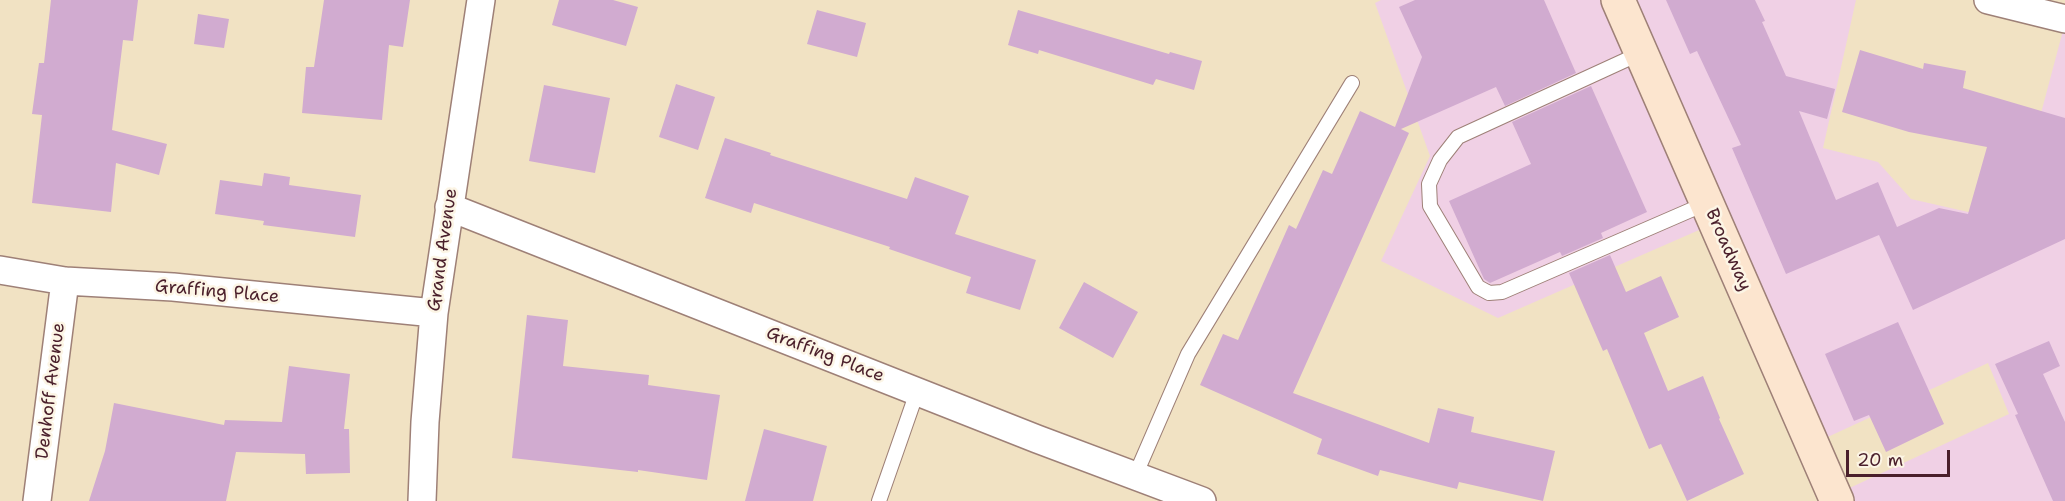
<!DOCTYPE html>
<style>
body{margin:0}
#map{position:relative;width:2065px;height:501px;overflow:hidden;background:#f1e2c3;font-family:"Shantell Sans",sans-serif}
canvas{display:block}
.scale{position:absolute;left:1846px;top:450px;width:104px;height:27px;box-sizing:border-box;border:3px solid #4a1f2b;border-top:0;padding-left:8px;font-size:18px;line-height:21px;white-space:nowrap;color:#4a1f2b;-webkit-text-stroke:4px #fcf5e5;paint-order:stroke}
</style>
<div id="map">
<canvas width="2065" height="501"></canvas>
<div class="scale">20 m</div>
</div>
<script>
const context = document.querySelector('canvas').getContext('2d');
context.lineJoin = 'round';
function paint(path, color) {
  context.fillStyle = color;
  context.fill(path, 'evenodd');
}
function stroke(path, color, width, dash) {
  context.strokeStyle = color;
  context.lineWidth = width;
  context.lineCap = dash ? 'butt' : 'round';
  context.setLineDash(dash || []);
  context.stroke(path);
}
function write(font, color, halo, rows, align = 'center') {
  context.font = font + ' "Shantell Sans",sans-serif';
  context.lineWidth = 5;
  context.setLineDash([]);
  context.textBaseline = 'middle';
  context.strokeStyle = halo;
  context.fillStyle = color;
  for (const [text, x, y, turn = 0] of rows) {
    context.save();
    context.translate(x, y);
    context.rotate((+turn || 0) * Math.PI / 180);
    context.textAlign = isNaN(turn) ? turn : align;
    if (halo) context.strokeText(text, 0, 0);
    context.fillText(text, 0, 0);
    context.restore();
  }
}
const built = new Path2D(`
 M 1381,0 L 1856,0 L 1823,148 L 1878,162 L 1911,199 L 2012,222 L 2065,23 L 2065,501 L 1830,501 L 1828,498 L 2009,414 L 1988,363 L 1806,447 L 1706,227 L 1498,318 L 1381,261 L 1430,156 L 1375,3 Z`);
const building = new Path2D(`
 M 51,0 L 138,0 L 133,41 L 123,40 L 112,130 L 167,144 L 159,175 L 116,163 L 111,212 L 32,203 L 42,115 L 32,114 L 39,63 L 44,63 Z
 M 324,0 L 410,0 L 403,47 L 389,45 L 382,120 L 302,113 L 306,67 L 314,67 Z
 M 559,0 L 613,0 L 638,7 L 626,46 L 552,25 Z
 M 1415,0 L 1544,0 L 1576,73 L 1505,106 L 1496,87 L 1401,129 L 1409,133 L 1293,393 L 1429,443 L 1438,408 L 1474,417 L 1471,432 L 1555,451 L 1543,501 L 1459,482 L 1457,489 L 1380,470 L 1378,476 L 1317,454 L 1322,439 L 1200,385 L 1223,334 L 1238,340 L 1289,225 L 1296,229 L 1323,170 L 1332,174 L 1360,111 L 1395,127 L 1422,57 L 1399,7 Z
 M 1666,0 L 1755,0 L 1765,21 L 1762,22 L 1786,76 L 1835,89 L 1827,119 L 1799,111 L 1836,200 L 1878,182 L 1897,227 L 1939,208 L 1968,214 L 1987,147 L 1909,132 L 1842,112 L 1860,50 L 1923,69 L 1924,63 L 1966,71 L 1963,88 L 2065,118 L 2065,239 L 1913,310 L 1879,235 L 1786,274 L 1732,148 L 1741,145 L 1697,51 L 1690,54 Z
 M 817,10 L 866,23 L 857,57 L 807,44 Z
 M 1018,10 L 1169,54 L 1170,52 L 1202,61 L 1194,90 L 1156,79 L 1153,85 L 1039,50 L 1038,54 L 1008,45 Z
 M 198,14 L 229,19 L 224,48 L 194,44 Z
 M 676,84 L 715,97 L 698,150 L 659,137 Z
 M 544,85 L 610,98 L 595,173 L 529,161 Z
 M 1591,86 L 1647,212 L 1601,233 L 1603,238 L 1562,256 L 1560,252 L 1490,283 L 1484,279 L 1449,201 L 1531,164 L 1512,122 Z
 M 725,138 L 771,153 L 770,155 L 907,199 L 915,177 L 969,196 L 955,234 L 1036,260 L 1020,310 L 966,293 L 971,277 L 889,249 L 890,247 L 754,203 L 751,213 L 705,198 Z
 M 264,173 L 290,177 L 289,185 L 361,195 L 355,237 L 263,225 L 264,221 L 215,214 L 220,180 L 262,186 Z
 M 1610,255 L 1626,292 L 1661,276 L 1679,317 L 1644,333 L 1668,391 L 1703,376 L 1720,418 L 1719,419 L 1744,474 L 1687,501 L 1661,444 L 1649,449 L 1607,349 L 1603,351 L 1569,273 Z
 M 1084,282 L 1138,312 L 1113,358 L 1059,328 Z
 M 527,315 L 568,320 L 563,366 L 649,375 L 648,385 L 720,395 L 707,480 L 638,470 L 638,472 L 512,458 Z
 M 1898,322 L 1944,424 L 1886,452 L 1869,415 L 1854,421 L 1825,354 Z
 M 2049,341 L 2060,366 L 2043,374 L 2065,422 L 2065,501 L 2053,501 L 2015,415 L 2018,414 L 1995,364 Z
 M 289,366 L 350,374 L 344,429 L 349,429 L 350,473 L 306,474 L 305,454 L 236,452 L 226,501 L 89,501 L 105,451 L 114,403 L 224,425 L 225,420 L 282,422 Z
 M 764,429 L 827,446 L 813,501 L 745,501 Z`);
const lane = new Path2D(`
 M 1641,53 L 1458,137 L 1440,160 L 1429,184 L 1430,206 L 1478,287 L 1489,293 L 1502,292 L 1707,203
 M 1135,476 L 1188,354 L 1352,83
 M 879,501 L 917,392`);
const street = new Path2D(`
 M 1988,0 L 2065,19
 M 449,207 L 1037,439 L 1202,501
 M 0,270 L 65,281 L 173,287 L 434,313
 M 37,501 L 65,281
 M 422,501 L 425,422 L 434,313 L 481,0`);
const secondary = new Path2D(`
 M 1618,0 L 1837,501`);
const streetNames = [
 ["Grand Avenue",443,250,-82],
 ["Broadway",1728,250,66],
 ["Graffing Place",217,292,5],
 ["Graffing Place",825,355,21],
 ["Denhoff Avenue",51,391,-83]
];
paint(built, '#f0d0e5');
paint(building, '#d1abd0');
stroke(lane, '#9e8077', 16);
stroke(street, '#9e8077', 30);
stroke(secondary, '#9e8077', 36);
stroke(lane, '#fff', 14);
stroke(street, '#fff', 27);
stroke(secondary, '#fce5cf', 33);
write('18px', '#4a1f2b', '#fcf5e5', streetNames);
</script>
